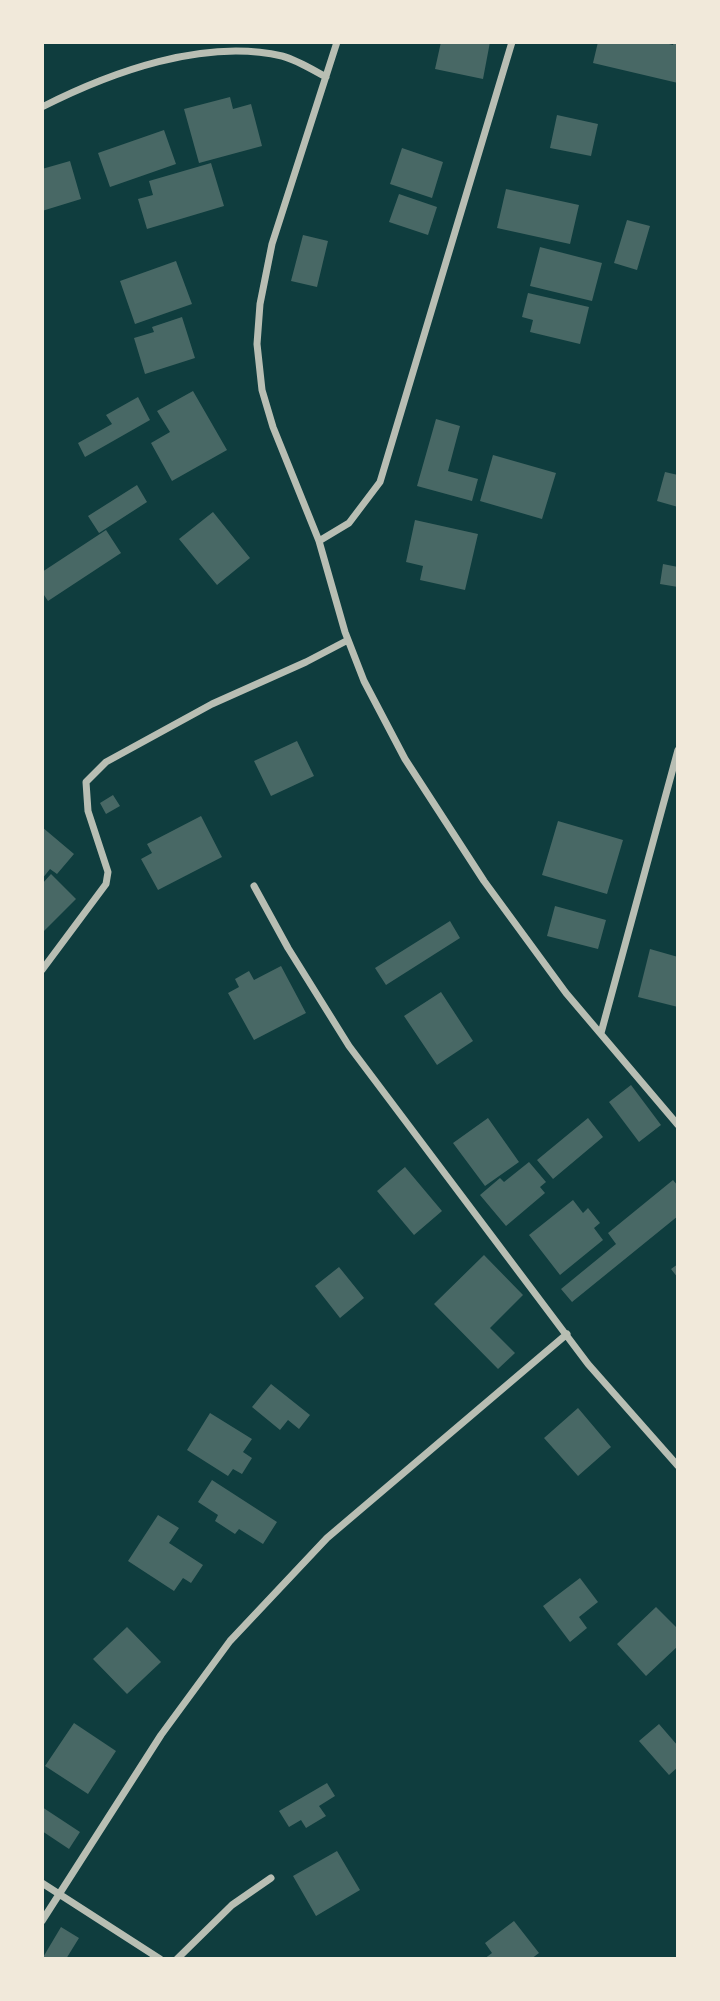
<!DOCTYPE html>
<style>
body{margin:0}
#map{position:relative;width:720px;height:2001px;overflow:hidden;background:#0f3d3e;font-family:"Source Sans 3",sans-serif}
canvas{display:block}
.frame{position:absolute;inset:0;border:44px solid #f1e9da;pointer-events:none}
</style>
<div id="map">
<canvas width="720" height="2001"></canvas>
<div class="frame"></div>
</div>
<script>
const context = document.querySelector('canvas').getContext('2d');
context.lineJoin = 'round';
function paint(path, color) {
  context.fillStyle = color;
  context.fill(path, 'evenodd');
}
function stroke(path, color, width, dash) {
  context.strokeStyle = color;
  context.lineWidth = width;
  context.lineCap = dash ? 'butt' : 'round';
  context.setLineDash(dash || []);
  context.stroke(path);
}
const building = new Path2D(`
 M 441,42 L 490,42 L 483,79 L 435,69 Z
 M 598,42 L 661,42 L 673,45 L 674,42 L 678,42 L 678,83 L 593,63 Z
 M 230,97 L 233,109 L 251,104 L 262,146 L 199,163 L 184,109 Z
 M 557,115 L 598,124 L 591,156 L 550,148 Z
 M 164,130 L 176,164 L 110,187 L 98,153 Z
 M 402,148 L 443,162 L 432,198 L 390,184 Z
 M 70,161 L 81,199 L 42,211 L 42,169 Z
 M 211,163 L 224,206 L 147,229 L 138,199 L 153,195 L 149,181 Z
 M 506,189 L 579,205 L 570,244 L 497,228 Z
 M 399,194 L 437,207 L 428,235 L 389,222 Z
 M 627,220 L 650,226 L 637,270 L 614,263 Z
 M 303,235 L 328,241 L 317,287 L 291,281 Z
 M 540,247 L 602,263 L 592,301 L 530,286 Z
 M 176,261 L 192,304 L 135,324 L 120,281 Z
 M 528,293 L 589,307 L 580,344 L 530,332 L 533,320 L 522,317 Z
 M 182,317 L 195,358 L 145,374 L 134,338 L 154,332 L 152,327 Z
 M 193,391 L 227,450 L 172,481 L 151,443 L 170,432 L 157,411 Z
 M 138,397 L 150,420 L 85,457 L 78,443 L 112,424 L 106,415 Z
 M 436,419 L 460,426 L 448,471 L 478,479 L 472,501 L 417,486 Z
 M 493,455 L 556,473 L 542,519 L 480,501 Z
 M 665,472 L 678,475 L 678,507 L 657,501 Z
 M 137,485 L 147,502 L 99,533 L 88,516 Z
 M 213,512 L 250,558 L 217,585 L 179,539 Z
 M 415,520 L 478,534 L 465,590 L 420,580 L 423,566 L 406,562 Z
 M 106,530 L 121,553 L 48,601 L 42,592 L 42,572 Z
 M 663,564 L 678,567 L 678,587 L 660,584 Z
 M 297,741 L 314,776 L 271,796 L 254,761 Z
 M 113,795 L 120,806 L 106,814 L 100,803 Z
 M 201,816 L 222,857 L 158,890 L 141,859 L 152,853 L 147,844 Z
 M 558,821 L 623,840 L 607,894 L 542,875 Z
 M 42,827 L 74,854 L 57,874 L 50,869 L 42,879 Z
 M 51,874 L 76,899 L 42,933 L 42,884 Z
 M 555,906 L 606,920 L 598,949 L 547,936 Z
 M 450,921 L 460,938 L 386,985 L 375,968 Z
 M 650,949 L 678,957 L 678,1007 L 638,997 Z
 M 281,966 L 306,1013 L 254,1040 L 228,993 L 239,987 L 235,979 L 249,971 L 254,980 Z
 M 441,992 L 473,1041 L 437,1065 L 404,1016 Z
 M 631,1085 L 661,1125 L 639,1142 L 609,1102 Z
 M 488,1118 L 519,1162 L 485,1186 L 453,1143 Z
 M 588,1118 L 603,1137 L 553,1179 L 537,1160 Z
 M 529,1162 L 546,1182 L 540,1187 L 545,1193 L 506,1226 L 480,1195 L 500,1178 L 504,1182 Z
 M 405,1167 L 442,1211 L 414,1235 L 377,1191 Z
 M 673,1180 L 678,1186 L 678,1216 L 572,1302 L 561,1289 L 616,1244 L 608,1233 Z
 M 573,1200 L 583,1213 L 588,1208 L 600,1223 L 594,1228 L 603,1240 L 560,1275 L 529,1235 Z
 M 484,1255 L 523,1295 L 490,1328 L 515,1353 L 498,1369 L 434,1304 Z
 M 678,1264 L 678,1278 L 671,1269 Z
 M 339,1267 L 364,1298 L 340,1318 L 315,1286 Z
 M 271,1384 L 310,1415 L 299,1429 L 288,1420 L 280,1430 L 252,1407 Z
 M 578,1408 L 611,1447 L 578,1476 L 544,1438 Z
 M 210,1413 L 252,1439 L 243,1452 L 252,1458 L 242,1474 L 233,1469 L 228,1476 L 187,1450 Z
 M 212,1480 L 277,1522 L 263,1544 L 239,1529 L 235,1534 L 215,1521 L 218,1515 L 198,1502 Z
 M 158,1515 L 179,1528 L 169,1543 L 203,1565 L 191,1583 L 183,1578 L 174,1591 L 128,1561 Z
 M 580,1578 L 598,1602 L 579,1617 L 587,1628 L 570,1642 L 543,1606 Z
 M 656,1607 L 678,1629 L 678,1646 L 646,1676 L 617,1644 Z
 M 127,1627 L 161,1662 L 127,1694 L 93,1659 Z
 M 74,1723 L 116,1751 L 88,1794 L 45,1766 Z
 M 659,1724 L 678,1746 L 678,1767 L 669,1775 L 639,1741 Z
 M 327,1783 L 335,1796 L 319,1806 L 326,1816 L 306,1828 L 301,1820 L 289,1827 L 279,1811 Z
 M 42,1807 L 80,1832 L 69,1849 L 42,1831 Z
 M 337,1851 L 360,1890 L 316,1916 L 293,1876 Z
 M 514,1921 L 539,1953 L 531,1959 L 484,1959 L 492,1953 L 485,1943 Z
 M 61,1927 L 79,1938 L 66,1959 L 42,1959 Z`);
const minor = new Path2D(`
 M 337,42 L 272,244 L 260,304 L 257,344 L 262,390 L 273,427 L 319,541 L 345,632 L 364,681 L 405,759 L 484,881 L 566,993 L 678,1125
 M 42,107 C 111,72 204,38 282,56 C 297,60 313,70 326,77
 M 319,541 L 349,523 L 380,482 L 512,42
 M 254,886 L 288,948 L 349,1046 L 588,1364 L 678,1466
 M 42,970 L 106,884 L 108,872 L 88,811 L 86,782 L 106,762 L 212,704 L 306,662 L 348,640
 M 601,1033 L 678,750
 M 42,1883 L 160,1959
 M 42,1921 L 161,1735 L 230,1641 L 327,1538 L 567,1334
 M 177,1959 L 232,1905 L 271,1878`);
paint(building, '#486865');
stroke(minor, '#b8beb3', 7);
</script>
